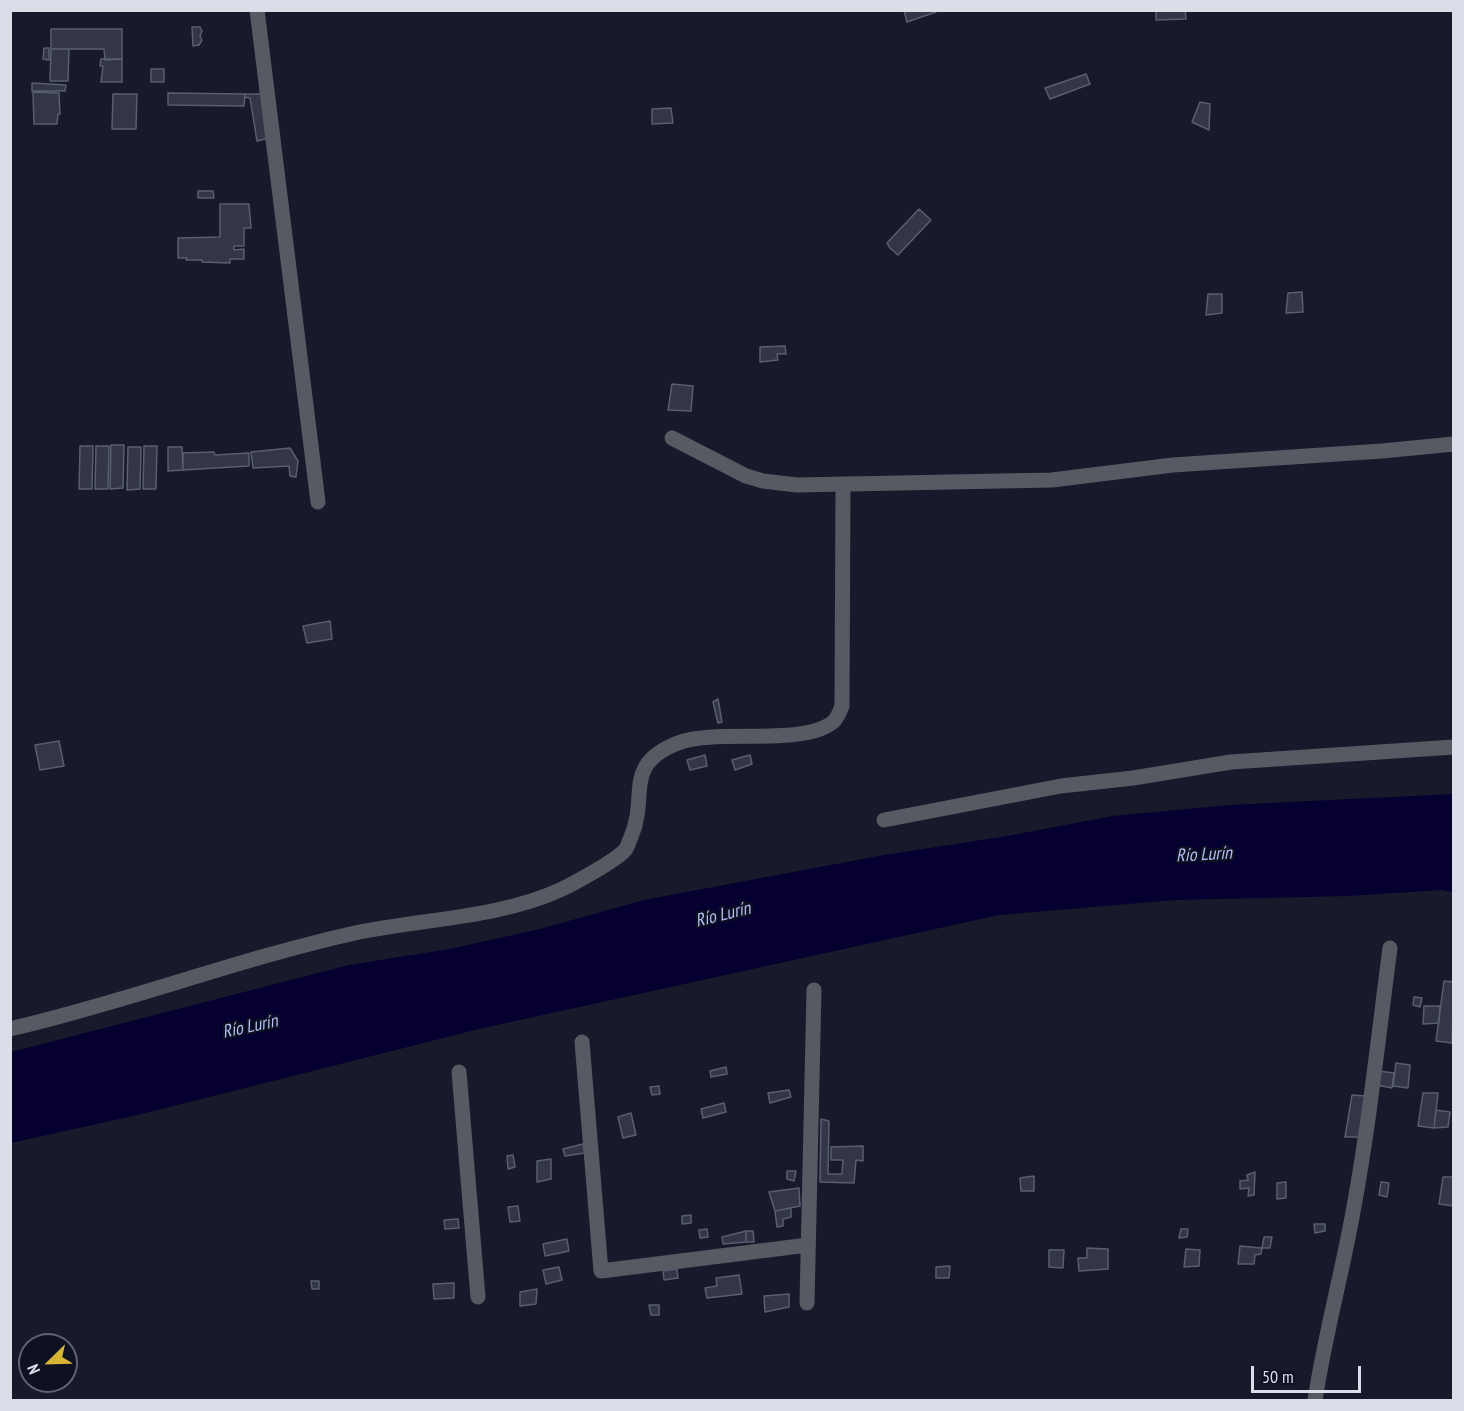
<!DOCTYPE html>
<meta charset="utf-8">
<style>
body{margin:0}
#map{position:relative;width:1464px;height:1411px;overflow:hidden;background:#171a2a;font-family:"PT Sans Narrow",sans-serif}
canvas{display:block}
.frame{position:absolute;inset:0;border:12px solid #dbdee9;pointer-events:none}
.north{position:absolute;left:18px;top:1333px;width:60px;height:60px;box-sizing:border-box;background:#0e1121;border:2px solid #606371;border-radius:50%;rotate:247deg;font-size:16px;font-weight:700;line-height:24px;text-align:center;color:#dbdee9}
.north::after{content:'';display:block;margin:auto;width:21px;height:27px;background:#d6b534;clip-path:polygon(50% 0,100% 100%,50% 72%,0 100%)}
.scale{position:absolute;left:1251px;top:1366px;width:110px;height:27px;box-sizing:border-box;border:3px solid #dbdee9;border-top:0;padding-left:8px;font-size:18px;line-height:21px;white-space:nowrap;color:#dbdee9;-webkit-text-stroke:4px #0e1121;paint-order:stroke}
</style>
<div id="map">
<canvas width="1464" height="1411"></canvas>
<div class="frame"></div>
<div class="north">N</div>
<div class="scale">50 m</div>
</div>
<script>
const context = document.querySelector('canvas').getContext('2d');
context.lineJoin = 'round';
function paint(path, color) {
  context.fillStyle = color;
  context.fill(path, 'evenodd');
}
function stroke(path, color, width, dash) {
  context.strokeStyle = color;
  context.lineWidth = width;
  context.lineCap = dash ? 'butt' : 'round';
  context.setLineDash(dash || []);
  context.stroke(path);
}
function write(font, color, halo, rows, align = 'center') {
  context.font = font + ' "PT Sans Narrow",sans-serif';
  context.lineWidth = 4.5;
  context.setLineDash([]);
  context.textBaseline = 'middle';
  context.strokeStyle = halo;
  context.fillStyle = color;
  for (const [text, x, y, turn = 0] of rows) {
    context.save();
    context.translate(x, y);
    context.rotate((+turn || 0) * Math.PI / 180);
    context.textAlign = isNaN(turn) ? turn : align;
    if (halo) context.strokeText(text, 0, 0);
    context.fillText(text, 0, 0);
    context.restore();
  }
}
const water = new Path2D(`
 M 1453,794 L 1453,892 L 1442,890 L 1349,896 L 1175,900 L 999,915 L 479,1029 L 142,1114 L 11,1143 L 11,1052 L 349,965 L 450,949 L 540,929 L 644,900 L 884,855 L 1007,836 L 1113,816 L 1229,805 Z`);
const building = new Path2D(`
 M 904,10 L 936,10 L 936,12 L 907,22 Z
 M 1156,10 L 1185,10 L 1186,19 L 1156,20 Z
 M 192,27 L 200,27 L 202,31 L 200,36 L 202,40 L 199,45 L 193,46 Z
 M 51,29 L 122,29 L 122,59 L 105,60 L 104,49 L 51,49 Z
 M 44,48 L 49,48 L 49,60 L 43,59 Z
 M 51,49 L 69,49 L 68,81 L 50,81 Z
 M 101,59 L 122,59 L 122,82 L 101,82 L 103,66 L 100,66 Z
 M 151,69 L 164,69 L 164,82 L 151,82 Z
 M 1086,74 L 1090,84 L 1050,99 L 1045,88 Z
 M 32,83 L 66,85 L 65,91 L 32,91 Z
 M 33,92 L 59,93 L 60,114 L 58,114 L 57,124 L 34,124 Z
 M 168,93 L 245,94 L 244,106 L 168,105 Z
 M 113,94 L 137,94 L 136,129 L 112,129 Z
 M 245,94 L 263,94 L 268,134 L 265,139 L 257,141 L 250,98 L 245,97 Z
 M 1200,102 L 1210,104 L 1209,130 L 1192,122 Z
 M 671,108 L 673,123 L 652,124 L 652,109 Z
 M 198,191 L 213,191 L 214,198 L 198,198 Z
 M 220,204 L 249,204 L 251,228 L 244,228 L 244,246 L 234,246 L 234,250 L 244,249 L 244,259 L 230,259 L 230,263 L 202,262 L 202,260 L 186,260 L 187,258 L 178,258 L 178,238 L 220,237 Z
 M 919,209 L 931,220 L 898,255 L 890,248 L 887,243 Z
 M 1302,292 L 1303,312 L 1286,313 L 1288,293 Z
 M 1208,294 L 1222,294 L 1222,313 L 1206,315 Z
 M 785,346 L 786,354 L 777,354 L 778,360 L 760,362 L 760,347 Z
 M 672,384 L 693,386 L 691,411 L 668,410 Z
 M 111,445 L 124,445 L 123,488 L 110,489 Z
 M 80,446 L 93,446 L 92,489 L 79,489 Z
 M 96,446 L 109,446 L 108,489 L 95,489 Z
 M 144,446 L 157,446 L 156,489 L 143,489 Z
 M 128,447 L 141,447 L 140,489 L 127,490 Z
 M 168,447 L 182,447 L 183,470 L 168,471 Z
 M 290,448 L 298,461 L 296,477 L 290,476 L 289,466 L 253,468 L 251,452 Z
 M 214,452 L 215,455 L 249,453 L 249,466 L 183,470 L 183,453 Z
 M 330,621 L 332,639 L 307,643 L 303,626 Z
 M 718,699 L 722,722 L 718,723 L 713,702 Z
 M 59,741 L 64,766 L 40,770 L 35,745 Z
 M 705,755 L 707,766 L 690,770 L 687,760 Z
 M 750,755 L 752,764 L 735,770 L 732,760 Z
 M 1444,981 L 1454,982 L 1452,1043 L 1436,1041 Z
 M 1414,997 L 1422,998 L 1420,1007 L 1413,1005 Z
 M 1424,1006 L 1440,1006 L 1439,1023 L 1423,1024 Z
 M 1396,1063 L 1410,1065 L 1408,1088 L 1393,1086 Z
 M 726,1067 L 727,1074 L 711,1077 L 710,1071 Z
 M 1378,1071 L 1394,1073 L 1392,1088 L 1376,1085 Z
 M 659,1086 L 660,1094 L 652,1095 L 650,1087 Z
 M 789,1090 L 791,1097 L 770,1103 L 768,1093 Z
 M 1423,1093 L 1438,1093 L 1434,1128 L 1418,1126 Z
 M 1352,1095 L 1365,1096 L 1359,1137 L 1345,1137 Z
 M 724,1103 L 726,1112 L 703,1118 L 701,1109 Z
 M 1436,1110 L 1450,1112 L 1448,1127 L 1434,1128 Z
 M 631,1113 L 636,1135 L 623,1138 L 618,1117 Z
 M 821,1119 L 829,1121 L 828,1174 L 842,1174 L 843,1160 L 831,1160 L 831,1147 L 863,1146 L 863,1161 L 856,1160 L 854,1183 L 820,1182 Z
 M 583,1144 L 585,1153 L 565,1156 L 563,1149 Z
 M 513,1155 L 515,1167 L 508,1169 L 507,1156 Z
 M 551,1159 L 551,1179 L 537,1182 L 537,1161 Z
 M 787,1171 L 796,1171 L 794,1181 L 787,1179 Z
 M 1255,1172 L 1254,1195 L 1248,1196 L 1249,1188 L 1240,1189 L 1240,1181 L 1248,1180 L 1247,1175 Z
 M 1034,1176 L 1034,1191 L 1021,1191 L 1020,1178 Z
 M 1443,1177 L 1454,1177 L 1454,1206 L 1439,1204 Z
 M 1286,1182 L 1286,1198 L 1277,1199 L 1277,1183 Z
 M 1381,1182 L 1389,1183 L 1387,1197 L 1379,1195 Z
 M 799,1188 L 800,1206 L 775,1211 L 769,1192 Z
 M 518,1206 L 520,1221 L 510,1222 L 508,1207 Z
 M 791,1208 L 791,1217 L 783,1219 L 783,1226 L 777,1227 L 775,1211 Z
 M 691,1215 L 691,1223 L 682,1224 L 682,1216 Z
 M 458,1219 L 459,1228 L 445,1229 L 444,1220 Z
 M 1314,1224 L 1325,1224 L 1325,1231 L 1315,1233 Z
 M 707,1229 L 708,1237 L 700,1238 L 699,1230 Z
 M 1181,1229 L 1188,1229 L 1187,1237 L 1179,1238 Z
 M 746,1231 L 753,1231 L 754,1242 L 746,1242 Z
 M 746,1231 L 746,1242 L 723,1244 L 722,1237 Z
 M 1264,1237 L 1272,1237 L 1270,1248 L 1262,1248 Z
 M 567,1239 L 569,1251 L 545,1256 L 543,1244 Z
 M 1240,1246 L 1262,1248 L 1261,1254 L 1255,1255 L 1254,1264 L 1238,1264 Z
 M 1087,1248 L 1108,1249 L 1108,1269 L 1079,1271 L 1078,1258 L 1087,1258 Z
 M 1186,1249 L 1200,1250 L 1199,1266 L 1184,1267 Z
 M 1049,1250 L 1064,1250 L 1063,1268 L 1049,1267 Z
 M 950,1266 L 949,1278 L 936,1278 L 936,1267 Z
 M 559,1267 L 562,1280 L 546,1284 L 543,1270 Z
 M 677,1269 L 678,1278 L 664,1280 L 663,1271 Z
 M 739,1275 L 742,1294 L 707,1298 L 705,1288 L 717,1286 L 716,1278 Z
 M 311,1281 L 319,1281 L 319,1289 L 312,1289 Z
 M 454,1283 L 454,1298 L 434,1299 L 433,1284 Z
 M 537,1289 L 536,1304 L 520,1306 L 520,1292 Z
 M 789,1294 L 789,1307 L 765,1312 L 764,1296 Z
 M 649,1305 L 659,1305 L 659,1315 L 651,1315 Z`);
const minor = new Path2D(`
 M 257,10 L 318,502
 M 672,438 L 746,476 L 763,481 L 797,485 L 1052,480 L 1173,465 L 1382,451 L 1454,444
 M 884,820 L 1061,786 L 1133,778 L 1231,762 L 1454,747
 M 10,1029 C 127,1002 238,959 355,933 C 421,919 499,918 560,890 C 573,884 617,860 625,850 C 628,847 629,841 631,837 C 649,795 622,765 678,743 C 716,728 802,747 833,722 C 837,719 840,711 842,706 L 843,484
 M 582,1042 L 601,1271 L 808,1245
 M 459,1072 L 478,1297
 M 807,1303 L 814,990
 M 1315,1400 C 1323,1347 1336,1296 1347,1243 C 1367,1146 1377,1047 1390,948`);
const waterNames = [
 ["Río Lurín",1204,855,-3],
 ["Río Lurín",723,915,-14],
 ["Río Lurín",250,1027,-12]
];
paint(water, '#05002f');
paint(building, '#323647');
stroke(building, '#595e71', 1.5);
stroke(minor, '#585a63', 15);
write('italic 18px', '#b2bff4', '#0e1121', waterNames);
</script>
